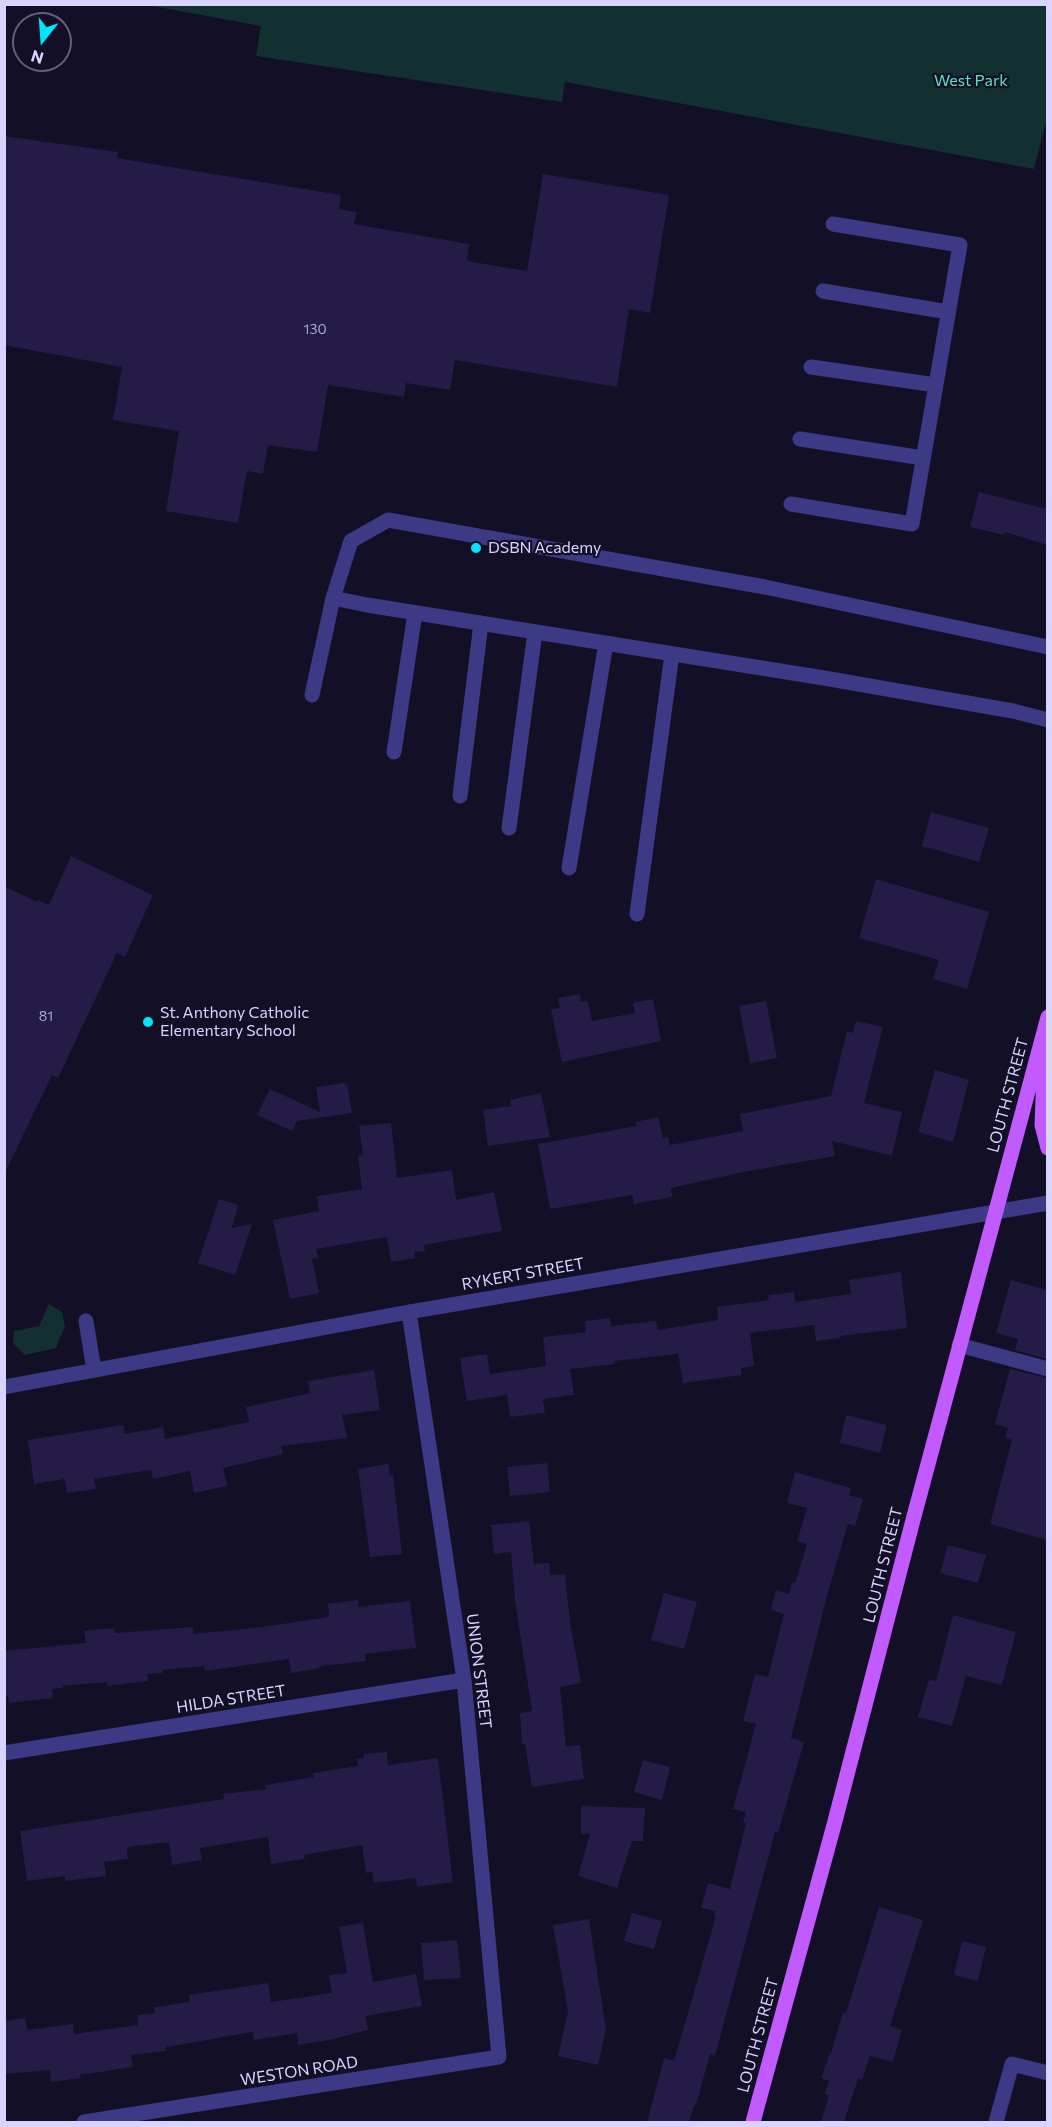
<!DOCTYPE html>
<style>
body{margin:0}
#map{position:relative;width:1052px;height:2127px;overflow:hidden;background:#130f26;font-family:Commissioner,sans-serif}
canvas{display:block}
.frame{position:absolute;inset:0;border:6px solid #d9d4ff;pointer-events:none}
.north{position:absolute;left:12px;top:12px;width:60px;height:60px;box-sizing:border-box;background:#130f26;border:2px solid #625e7d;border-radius:50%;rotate:197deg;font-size:16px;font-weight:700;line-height:24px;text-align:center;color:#d9d4ff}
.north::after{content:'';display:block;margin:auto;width:21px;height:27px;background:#00e5ff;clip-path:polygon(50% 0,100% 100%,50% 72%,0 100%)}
</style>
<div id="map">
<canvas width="1052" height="2127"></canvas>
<div class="frame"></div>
<div class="north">N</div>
</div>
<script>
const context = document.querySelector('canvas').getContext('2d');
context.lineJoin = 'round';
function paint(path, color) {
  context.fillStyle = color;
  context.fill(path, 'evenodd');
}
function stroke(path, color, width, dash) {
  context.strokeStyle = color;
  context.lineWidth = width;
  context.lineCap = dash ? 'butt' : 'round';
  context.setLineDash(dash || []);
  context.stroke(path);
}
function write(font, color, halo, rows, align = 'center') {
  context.font = font + ' Commissioner,sans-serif';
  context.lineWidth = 4.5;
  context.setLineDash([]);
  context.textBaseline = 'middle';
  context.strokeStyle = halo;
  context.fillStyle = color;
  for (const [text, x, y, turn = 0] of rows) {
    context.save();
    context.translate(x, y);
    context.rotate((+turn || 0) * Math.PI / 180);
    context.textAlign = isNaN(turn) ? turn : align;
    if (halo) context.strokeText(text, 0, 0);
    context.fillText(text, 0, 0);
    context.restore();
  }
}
const green = new Path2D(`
 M 147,5 L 1047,5 L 1047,117 L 1034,169 L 565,82 L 562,102 L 256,56 L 261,26 Z
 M 49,1304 L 62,1312 L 65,1326 L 56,1348 L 25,1355 L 13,1343 L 14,1331 L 39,1326 Z`);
const building = new Path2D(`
 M 4,136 L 118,152 L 117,158 L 341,195 L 339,209 L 357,212 L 354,224 L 469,244 L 467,261 L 527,271 L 543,174 L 669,195 L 650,313 L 629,309 L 617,387 L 455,360 L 450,390 L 406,383 L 404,397 L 328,385 L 317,452 L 268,445 L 263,474 L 247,471 L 238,523 L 166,511 L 179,431 L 113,420 L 122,367 L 4,345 Z
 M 979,492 L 1047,509 L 1047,545 L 1005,532 L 1004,535 L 970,527 Z
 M 931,812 L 989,828 L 979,862 L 922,846 Z
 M 71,856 L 153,895 L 125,957 L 117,953 L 58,1078 L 52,1075 L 4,1175 L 4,886 L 37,902 L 38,900 L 49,905 Z
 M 876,879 L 989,912 L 967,989 L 933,979 L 939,960 L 859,938 Z
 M 580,994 L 581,1002 L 588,1001 L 592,1021 L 635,1013 L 633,1003 L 653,999 L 661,1041 L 562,1062 L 551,1009 L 560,1008 L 558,998 Z
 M 766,1001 L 777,1058 L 750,1063 L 739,1006 Z
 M 856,1021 L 883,1027 L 864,1103 L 902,1112 L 892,1156 L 832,1141 L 835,1156 L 743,1172 L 671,1188 L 672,1197 L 634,1204 L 632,1195 L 550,1209 L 538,1144 L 636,1126 L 635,1122 L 658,1117 L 663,1138 L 668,1137 L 670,1145 L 743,1131 L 740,1114 L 831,1096 L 847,1031 L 853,1033 Z
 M 935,1070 L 969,1080 L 953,1142 L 918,1132 Z
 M 344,1083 L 347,1084 L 352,1113 L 297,1121 L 292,1131 L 257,1115 L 270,1089 L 320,1112 L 316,1087 Z
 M 541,1093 L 550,1137 L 488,1146 L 483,1110 L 511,1106 L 510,1100 Z
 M 391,1123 L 397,1178 L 452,1170 L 456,1200 L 494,1192 L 502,1231 L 424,1245 L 425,1251 L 414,1252 L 415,1258 L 391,1262 L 387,1237 L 316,1249 L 318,1258 L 312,1259 L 319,1293 L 290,1299 L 273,1220 L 319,1211 L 317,1196 L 362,1189 L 358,1156 L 363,1155 L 359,1126 Z
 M 219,1199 L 239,1205 L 231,1228 L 252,1224 L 235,1275 L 198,1263 Z
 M 901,1272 L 907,1328 L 840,1336 L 840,1338 L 816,1341 L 814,1325 L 750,1333 L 754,1366 L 741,1368 L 741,1375 L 683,1383 L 678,1354 L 614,1361 L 615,1364 L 570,1369 L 574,1395 L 543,1399 L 545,1413 L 510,1417 L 507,1395 L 467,1401 L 460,1358 L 487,1354 L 490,1374 L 546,1366 L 543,1337 L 586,1332 L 585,1321 L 610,1318 L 611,1326 L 656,1321 L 658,1330 L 718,1320 L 717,1307 L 769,1300 L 768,1295 L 794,1292 L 795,1302 L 851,1294 L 849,1280 Z
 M 1011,1280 L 1047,1290 L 1047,1359 L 1015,1350 L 1018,1339 L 996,1333 Z
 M 1010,1369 L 1047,1378 L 1047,1540 L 990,1524 L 1012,1440 L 1005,1438 L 1008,1428 L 995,1424 Z
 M 374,1370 L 380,1410 L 342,1415 L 347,1438 L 281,1446 L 283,1454 L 223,1468 L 227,1486 L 194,1493 L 190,1471 L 153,1479 L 151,1470 L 94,1479 L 96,1489 L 67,1493 L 65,1479 L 34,1484 L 28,1440 L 123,1425 L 125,1434 L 163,1427 L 165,1439 L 249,1422 L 246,1407 L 310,1393 L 308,1381 Z
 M 846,1415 L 887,1425 L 880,1453 L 840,1443 Z
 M 547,1463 L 550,1492 L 510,1496 L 507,1467 Z
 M 388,1464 L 390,1476 L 393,1475 L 402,1554 L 370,1557 L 358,1469 Z
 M 795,1472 L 851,1488 L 849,1495 L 863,1499 L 855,1526 L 848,1524 L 828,1592 L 791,1738 L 804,1742 L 778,1833 L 775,1832 L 715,2056 L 710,2054 L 696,2105 L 694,2105 L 689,2122 L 647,2122 L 664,2058 L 674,2061 L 716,1916 L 714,1915 L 715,1911 L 701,1908 L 708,1883 L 730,1889 L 746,1823 L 743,1823 L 746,1812 L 733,1809 L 756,1724 L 743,1721 L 755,1674 L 768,1677 L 784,1614 L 771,1610 L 776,1590 L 789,1594 L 792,1582 L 795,1583 L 807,1544 L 797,1541 L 807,1508 L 787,1503 Z
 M 529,1521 L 534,1564 L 549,1563 L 550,1575 L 565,1574 L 570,1622 L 581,1683 L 560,1687 L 566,1747 L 580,1745 L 584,1779 L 532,1787 L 525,1744 L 522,1744 L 520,1713 L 532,1711 L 515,1601 L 511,1552 L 494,1554 L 491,1525 Z
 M 948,1545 L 986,1555 L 978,1583 L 940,1573 Z
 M 664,1593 L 697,1602 L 684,1649 L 651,1640 Z
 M 358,1600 L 358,1607 L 410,1601 L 416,1648 L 365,1654 L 366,1661 L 321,1666 L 316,1669 L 291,1673 L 289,1659 L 205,1671 L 204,1666 L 162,1670 L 162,1673 L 147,1674 L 148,1681 L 107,1686 L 107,1682 L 63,1686 L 63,1688 L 52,1689 L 53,1698 L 9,1703 L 8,1696 L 4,1697 L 4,1651 L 86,1643 L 84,1631 L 114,1628 L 115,1633 L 193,1627 L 193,1634 L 262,1627 L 329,1617 L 328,1604 Z
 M 953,1615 L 1016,1632 L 1002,1685 L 966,1676 L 952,1726 L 918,1717 L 929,1679 L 936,1681 Z
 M 387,1752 L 388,1765 L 438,1758 L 453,1882 L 417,1887 L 416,1878 L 374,1883 L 372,1872 L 366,1873 L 362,1845 L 304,1855 L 305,1859 L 271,1864 L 268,1837 L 200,1848 L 202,1860 L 172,1865 L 169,1842 L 127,1847 L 128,1859 L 104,1862 L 106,1876 L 65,1881 L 65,1876 L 27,1881 L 20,1831 L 224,1799 L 223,1794 L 266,1789 L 265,1785 L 314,1777 L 313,1773 L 358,1766 L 357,1759 L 364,1758 L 363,1754 Z
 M 643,1760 L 670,1767 L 662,1800 L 634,1792 Z
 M 581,1806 L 645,1808 L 643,1841 L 632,1841 L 617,1888 L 578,1876 L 590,1834 L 581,1834 Z
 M 879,1907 L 923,1920 L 890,2026 L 902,2030 L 893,2062 L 870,2056 L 862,2080 L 858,2079 L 844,2122 L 821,2122 L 829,2095 L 824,2094 L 829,2081 L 821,2078 L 830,2053 L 831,2053 L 843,2012 L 846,2013 Z
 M 632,1913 L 662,1921 L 654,1949 L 624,1941 Z
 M 589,1919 L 606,2029 L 598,2065 L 558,2056 L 568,2012 L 553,1925 Z
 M 363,1923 L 373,1982 L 416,1974 L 422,2006 L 366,2016 L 368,2030 L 329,2040 L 298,2045 L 297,2033 L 254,2040 L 253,2032 L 166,2047 L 166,2051 L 131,2055 L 133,2067 L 80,2075 L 81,2078 L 51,2082 L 50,2070 L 4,2074 L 4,2021 L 25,2018 L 27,2030 L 73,2024 L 74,2034 L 138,2025 L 137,2015 L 155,2013 L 154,2007 L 190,2002 L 189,1995 L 268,1983 L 271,2002 L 332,1993 L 329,1975 L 347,1973 L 339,1927 Z
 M 457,1940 L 461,1978 L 424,1980 L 421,1943 Z
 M 962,1941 L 986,1947 L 978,1981 L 954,1975 Z`);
const minor = new Path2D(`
 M 823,291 L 948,312
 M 811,367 L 936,385
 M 800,439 L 923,458
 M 791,504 L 912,524 L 960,245 L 833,224
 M 333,598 L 367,605 L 824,678 L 1013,711 L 1048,720
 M 312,695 L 333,598 L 351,541 L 388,520 L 765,587 L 1048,647
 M 394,752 L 415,613
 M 460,796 L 481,623
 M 509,828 L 535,632
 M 569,868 L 606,643
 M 637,914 L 672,654
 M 86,1321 L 94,1370
 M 959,1345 L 1048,1369
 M 4,1387 L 409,1312 L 1048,1203
 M 4,1753 L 464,1680
 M 84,2122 L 499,2057 L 464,1680 L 409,1312
 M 996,2122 L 1012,2064 L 1048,2073`);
const major = new Path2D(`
 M 1045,1050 L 1042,1125 L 1048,1148
 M 753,2122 L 834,1825 L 913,1520 L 1048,1017`);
const markers = [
 [476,548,6,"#00e5ff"],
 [148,1022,6,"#00e5ff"]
];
const numberNames = [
 ["130",315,329],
 ["81",46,1016]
];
const parkNames = [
 ["West Park",971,81]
];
const poiNames = [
 ["DSBN Academy",488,548],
 ["St. Anthony Catholic",160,1013],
 ["Elementary School",160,1031]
];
const streetNames = [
 ["LOUTH STREET",1008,1095,-75],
 ["RYKERT STREET",523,1274,-10],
 ["LOUTH STREET",883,1565,-76],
 ["UNION STREET",479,1671,83],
 ["HILDA STREET",231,1699,-9],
 ["LOUTH STREET",758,2035,-75],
 ["WESTON ROAD",299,2071,-9]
];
paint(green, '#12302f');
paint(building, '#241b47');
stroke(minor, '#3d3a85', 15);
stroke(major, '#c25bff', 15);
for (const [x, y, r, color] of markers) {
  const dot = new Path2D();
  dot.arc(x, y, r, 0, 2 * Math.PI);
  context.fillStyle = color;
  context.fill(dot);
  stroke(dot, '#130f26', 2);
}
write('14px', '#aca6d1', null, numberNames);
write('16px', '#5fe0c0', '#130f26', parkNames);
write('16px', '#d9d4ff', '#130f26', poiNames, 'left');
write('16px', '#d9d4ff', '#130f26', streetNames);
</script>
